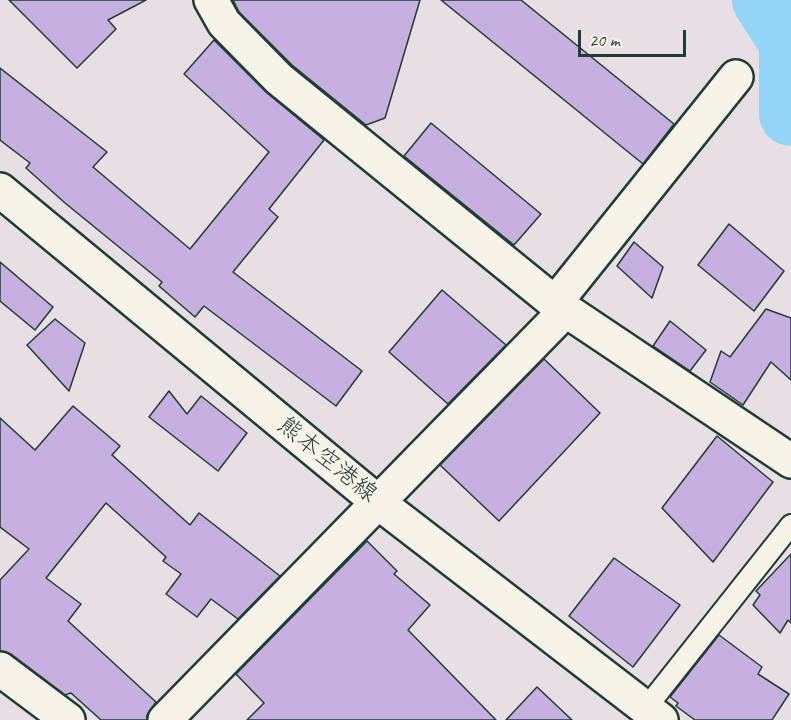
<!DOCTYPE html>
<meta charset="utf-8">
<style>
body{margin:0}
#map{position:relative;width:791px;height:720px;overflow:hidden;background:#e8dfe5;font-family:Caveat,sans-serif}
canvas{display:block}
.scale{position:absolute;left:578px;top:30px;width:108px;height:27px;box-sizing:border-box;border:3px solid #1f3d34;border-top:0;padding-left:8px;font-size:18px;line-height:21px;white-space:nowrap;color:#1f3d34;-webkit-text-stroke:4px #f7f3e8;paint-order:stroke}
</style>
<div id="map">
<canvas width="791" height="720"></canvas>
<div class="scale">20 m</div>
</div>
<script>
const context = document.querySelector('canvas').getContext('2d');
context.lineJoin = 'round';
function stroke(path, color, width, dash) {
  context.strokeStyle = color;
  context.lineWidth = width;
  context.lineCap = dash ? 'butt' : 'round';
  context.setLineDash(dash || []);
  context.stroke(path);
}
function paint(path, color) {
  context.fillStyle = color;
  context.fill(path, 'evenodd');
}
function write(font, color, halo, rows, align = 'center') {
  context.font = font + ' Caveat,"Klee One",sans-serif';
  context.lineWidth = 4.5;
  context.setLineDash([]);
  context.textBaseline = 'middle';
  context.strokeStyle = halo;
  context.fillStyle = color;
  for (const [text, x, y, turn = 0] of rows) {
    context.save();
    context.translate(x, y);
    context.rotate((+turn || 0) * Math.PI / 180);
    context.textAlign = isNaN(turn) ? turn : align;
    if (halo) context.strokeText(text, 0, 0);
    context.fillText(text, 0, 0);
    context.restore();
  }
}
const river = new Path2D(`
 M 764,0 L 791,42 L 791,114`);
const building = new Path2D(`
 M 9,0 L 146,0 L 108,20 L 116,29 L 77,68 Z
 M 233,0 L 420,0 L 385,118 L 366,125 L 292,65 L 239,12 Z
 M 441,0 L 521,0 L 674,124 L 643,164 Z
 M 214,40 L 266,92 L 324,140 L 269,209 L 278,217 L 233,272 L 362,371 L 336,406 L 204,306 L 195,317 L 159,286 L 162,282 L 65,203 L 26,168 L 30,163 L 0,140 L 0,68 L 107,152 L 93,167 L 190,249 L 269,152 L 184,74 Z
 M 431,123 L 541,214 L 514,245 L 404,156 Z
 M 729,224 L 784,271 L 754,311 L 698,265 Z
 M 634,242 L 663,267 L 652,298 L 617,266 Z
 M 0,262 L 53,307 L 35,330 L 0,301 Z
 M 442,290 L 506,345 L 448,404 L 389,352 Z
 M 766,309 L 791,318 L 791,380 L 771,362 L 743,405 L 710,382 L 721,351 L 730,357 Z
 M 55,319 L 85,343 L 69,391 L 27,345 Z
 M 670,321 L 706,350 L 690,371 L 653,346 Z
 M 544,359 L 600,413 L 499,521 L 440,465 Z
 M 169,391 L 187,414 L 201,396 L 247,433 L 218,471 L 149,417 Z
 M 73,406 L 120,446 L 112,455 L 190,525 L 199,513 L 280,576 L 238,619 L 211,599 L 197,617 L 166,594 L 181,574 L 163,561 L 166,557 L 106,503 L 46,578 L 81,604 L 68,621 L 156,702 L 147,715 L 147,720 L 101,720 L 71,693 L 65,695 L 11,654 L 0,651 L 0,580 L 29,549 L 0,527 L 0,418 L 35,450 Z
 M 717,436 L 773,482 L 713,562 L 662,508 Z
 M 367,541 L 397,571 L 394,574 L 430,605 L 408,630 L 496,720 L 247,720 L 264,703 L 236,674 Z
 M 791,554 L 791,623 L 788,620 L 780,633 L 753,605 L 760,595 L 756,591 Z
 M 614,558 L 680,605 L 633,667 L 569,616 Z
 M 719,635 L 762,667 L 758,674 L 789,694 L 772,720 L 695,720 L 676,706 L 678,703 L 670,697 Z
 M 537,687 L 572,720 L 506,720 Z`);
const lane = new Path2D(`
 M 646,708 L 791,525`);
const street = new Path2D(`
 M 211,0 L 224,23 L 279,79 L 555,303 L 791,461
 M 555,303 L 736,77
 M 0,669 L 68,720
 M 165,720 L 565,311`);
const secondary = new Path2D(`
 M 0,190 L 379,503 L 661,720`);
const streetNames = [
 ["熊本空港線",327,460,39]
];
stroke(river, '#94d5f5', 64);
paint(building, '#c5b0df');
stroke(building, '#1f3d34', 1.5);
stroke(lane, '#1f3d34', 24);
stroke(street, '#1f3d34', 38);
stroke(secondary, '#1f3d34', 38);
stroke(lane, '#f7f3e8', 20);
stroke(street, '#f7f3e8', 33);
stroke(secondary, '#f7f3e8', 33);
write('24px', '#1f3d34', '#f7f3e8', streetNames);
</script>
